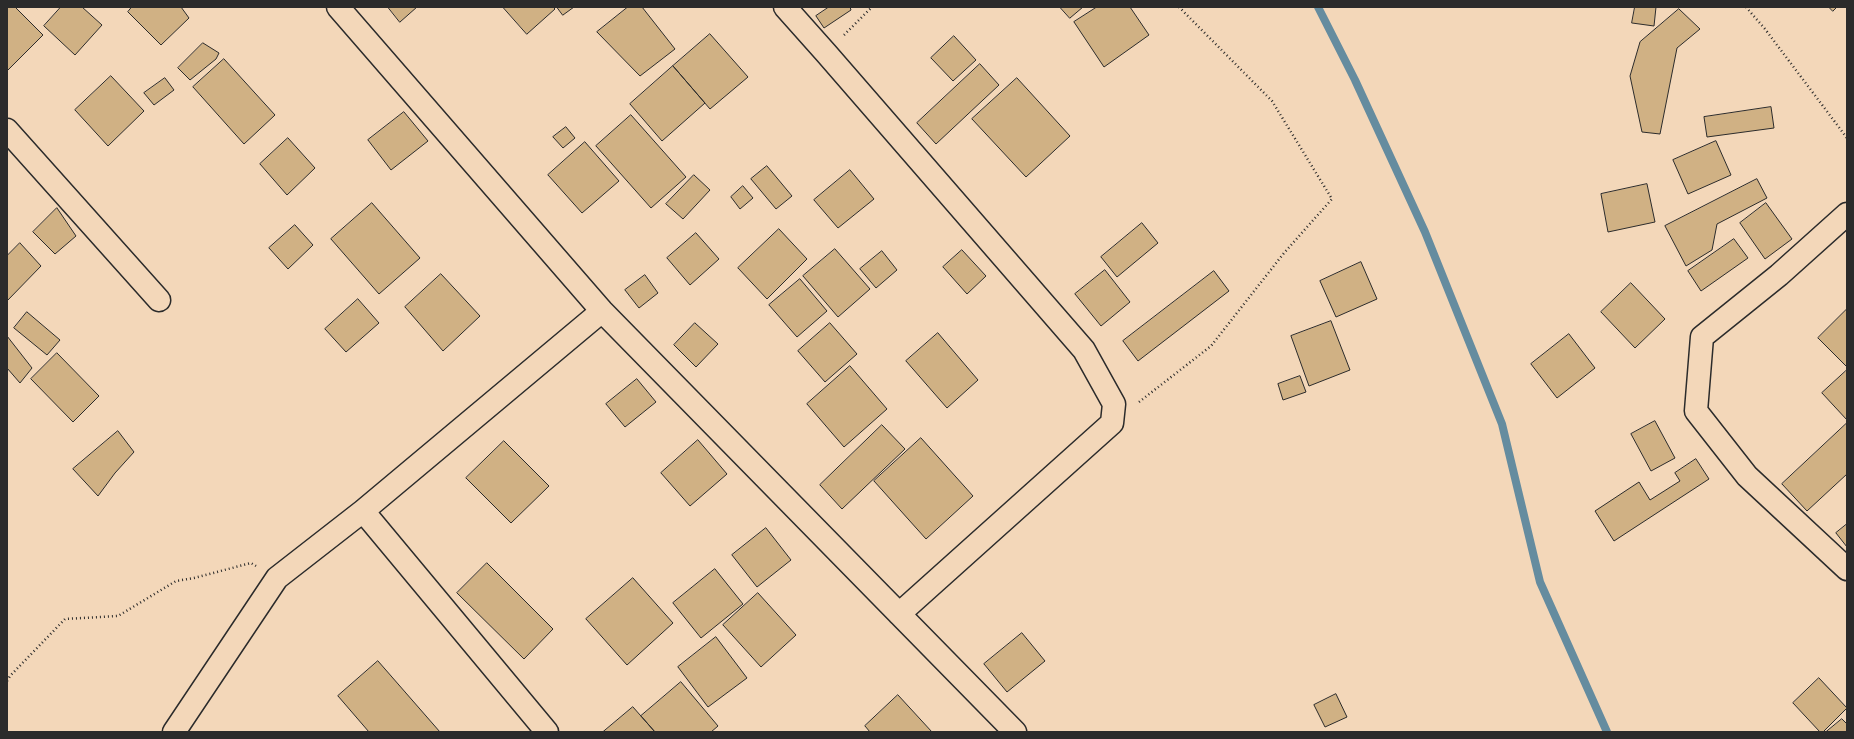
<!DOCTYPE html>
<style>
body{margin:0}
#map{position:relative;width:1854px;height:739px;overflow:hidden;background:#f3d7b9;font-family:"Patrick Hand",sans-serif}
canvas{display:block}
.frame{position:absolute;inset:0;border:8px solid #2b2b2b;pointer-events:none}
</style>
<div id="map">
<canvas width="1854" height="739"></canvas>
<div class="frame"></div>
</div>
<script>
const context = document.querySelector('canvas').getContext('2d');
context.lineJoin = 'round';
function stroke(path, color, width, dash) {
  context.strokeStyle = color;
  context.lineWidth = width;
  context.lineCap = dash ? 'butt' : 'round';
  context.setLineDash(dash || []);
  context.stroke(path);
}
function paint(path, color) {
  context.fillStyle = color;
  context.fill(path, 'evenodd');
}
const stream = new Path2D(`
 M 1318,7 L 1355,80 L 1425,232 L 1502,424 L 1540,582 L 1607,732`);
const building = new Path2D(`
 M 7,7 L 15,7 L 43,35 L 7,71 Z
 M 61,7 L 82,7 L 102,25 L 75,55 L 44,26 Z
 M 132,7 L 181,7 L 189,18 L 161,45 L 128,12 Z
 M 388,7 L 417,7 L 400,22 Z
 M 503,7 L 553,7 L 555,9 L 527,34 Z
 M 557,7 L 574,7 L 563,15 Z
 M 628,7 L 642,7 L 675,49 L 640,76 L 597,32 Z
 M 829,7 L 850,7 L 851,10 L 824,28 L 816,16 Z
 M 1060,7 L 1083,7 L 1070,18 Z
 M 1097,7 L 1130,7 L 1149,35 L 1104,67 L 1074,22 Z
 M 1635,7 L 1656,7 L 1654,26 L 1632,23 Z
 M 1829,7 L 1837,7 L 1833,11 Z
 M 1679,9 L 1700,29 L 1677,48 L 1660,134 L 1642,132 L 1630,76 L 1640,42 Z
 M 710,34 L 748,77 L 710,109 L 673,66 Z
 M 954,36 L 976,60 L 953,81 L 931,58 Z
 M 203,43 L 219,53 L 216,59 L 190,80 L 178,68 Z
 M 224,59 L 275,115 L 244,144 L 193,87 Z
 M 980,64 L 999,85 L 936,144 L 917,123 Z
 M 673,66 L 705,103 L 662,141 L 630,104 Z
 M 111,76 L 144,111 L 108,146 L 75,110 Z
 M 165,78 L 174,90 L 154,105 L 144,93 Z
 M 1017,78 L 1070,136 L 1026,177 L 972,119 Z
 M 1771,107 L 1774,128 L 1707,137 L 1704,117 Z
 M 404,112 L 428,141 L 391,170 L 368,140 Z
 M 631,115 L 686,177 L 651,208 L 596,146 Z
 M 566,127 L 575,138 L 563,148 L 553,137 Z
 M 288,138 L 315,168 L 287,195 L 260,164 Z
 M 1716,141 L 1731,175 L 1688,194 L 1673,160 Z
 M 585,142 L 619,181 L 582,213 L 548,175 Z
 M 767,166 L 792,196 L 776,209 L 751,179 Z
 M 850,170 L 874,199 L 838,228 L 814,200 Z
 M 694,175 L 710,190 L 683,219 L 666,204 Z
 M 1757,179 L 1767,198 L 1717,224 L 1712,250 L 1686,266 L 1665,226 Z
 M 1647,184 L 1655,222 L 1608,232 L 1601,194 Z
 M 743,186 L 753,198 L 740,209 L 731,197 Z
 M 372,203 L 420,258 L 379,294 L 331,239 Z
 M 1766,203 L 1792,239 L 1765,259 L 1740,223 Z
 M 57,208 L 76,236 L 55,254 L 33,232 Z
 M 1142,223 L 1158,243 L 1117,277 L 1101,257 Z
 M 295,225 L 313,245 L 288,269 L 269,248 Z
 M 779,229 L 807,259 L 767,299 L 738,268 Z
 M 696,233 L 719,259 L 690,285 L 667,258 Z
 M 1734,239 L 1748,258 L 1701,291 L 1688,271 Z
 M 20,243 L 41,266 L 7,301 L 7,256 Z
 M 835,249 L 870,289 L 838,317 L 803,276 Z
 M 962,250 L 986,276 L 967,294 L 943,267 Z
 M 882,251 L 897,270 L 876,288 L 860,269 Z
 M 1361,262 L 1377,299 L 1336,317 L 1320,281 Z
 M 1105,270 L 1130,302 L 1101,326 L 1075,294 Z
 M 1214,271 L 1229,291 L 1138,361 L 1123,341 Z
 M 441,274 L 480,316 L 443,351 L 405,307 Z
 M 645,275 L 658,293 L 639,308 L 625,290 Z
 M 800,279 L 827,311 L 797,337 L 769,305 Z
 M 1631,283 L 1665,319 L 1635,348 L 1601,312 Z
 M 358,299 L 379,323 L 346,352 L 325,329 Z
 M 1847,309 L 1847,367 L 1818,338 Z
 M 27,312 L 60,340 L 47,355 L 14,328 Z
 M 1331,321 L 1350,370 L 1309,386 L 1291,336 Z
 M 695,323 L 718,344 L 696,367 L 674,345 Z
 M 830,323 L 857,354 L 825,382 L 798,351 Z
 M 938,333 L 978,380 L 947,408 L 906,361 Z
 M 1569,334 L 1595,368 L 1557,398 L 1531,364 Z
 M 7,336 L 32,368 L 20,383 L 7,368 Z
 M 57,353 L 99,396 L 73,422 L 31,379 Z
 M 850,366 L 887,409 L 844,447 L 807,404 Z
 M 1846,371 L 1847,372 L 1847,420 L 1822,393 Z
 M 1300,376 L 1306,392 L 1283,400 L 1278,384 Z
 M 637,379 L 656,402 L 625,427 L 606,404 Z
 M 1655,421 L 1675,458 L 1651,471 L 1631,434 Z
 M 1847,423 L 1847,474 L 1807,511 L 1782,484 Z
 M 882,425 L 905,449 L 842,509 L 820,485 Z
 M 118,431 L 134,452 L 115,473 L 98,496 L 73,469 Z
 M 921,438 L 973,496 L 926,539 L 874,481 Z
 M 698,440 L 727,474 L 690,506 L 661,473 Z
 M 504,441 L 549,486 L 511,523 L 466,478 Z
 M 1696,459 L 1709,479 L 1614,541 L 1595,511 L 1639,482 L 1650,500 L 1680,481 L 1675,473 Z
 M 1847,524 L 1847,547 L 1836,533 Z
 M 766,528 L 791,560 L 757,587 L 732,555 Z
 M 487,563 L 553,629 L 524,659 L 457,593 Z
 M 715,569 L 743,604 L 701,638 L 673,603 Z
 M 633,578 L 673,623 L 627,665 L 586,619 Z
 M 758,593 L 796,635 L 761,667 L 723,625 Z
 M 1022,633 L 1045,661 L 1007,692 L 984,664 Z
 M 716,637 L 747,678 L 708,707 L 678,667 Z
 M 378,661 L 440,732 L 369,732 L 338,696 Z
 M 1819,678 L 1847,708 L 1823,732 L 1820,732 L 1793,703 Z
 M 681,682 L 718,726 L 711,732 L 655,732 L 641,716 Z
 M 1336,694 L 1347,717 L 1325,727 L 1314,705 Z
 M 898,695 L 932,732 L 870,732 L 865,726 Z
 M 633,707 L 655,732 L 603,732 Z
 M 1842,719 L 1847,724 L 1847,732 L 1826,732 Z`);
const path = new Path2D(`
 M 1746,7 L 1765,29 L 1847,138
 M 844,35 L 872,7
 M 1139,402 L 1211,346 L 1284,253 L 1332,199 L 1272,101 L 1179,7
 M 7,681 L 10,676 L 65,619 L 118,616 L 176,581 L 194,578 L 251,563 L 256,566`);
const minor = new Path2D(`
 M 338,7 L 602,311 L 1015,732
 M 785,7 L 826,53 L 1084,350 L 1114,404 L 1112,423 L 899,614
 M 7,130 L 159,300
 M 1847,214 L 1779,275 L 1702,337 L 1696,411 L 1747,476 L 1847,569
 M 363,511 L 547,732
 M 174,732 L 277,578 L 363,511 L 602,311`);
stroke(stream, '#658c9f', 8);
paint(building, '#d0b184');
stroke(building, '#2b2b2b', 1);
stroke(minor, '#2b2b2b', 25);
stroke(path, '#2b2b2b', 2.5, [1, 3]);
stroke(minor, '#f3d7b9', 22);
</script>
